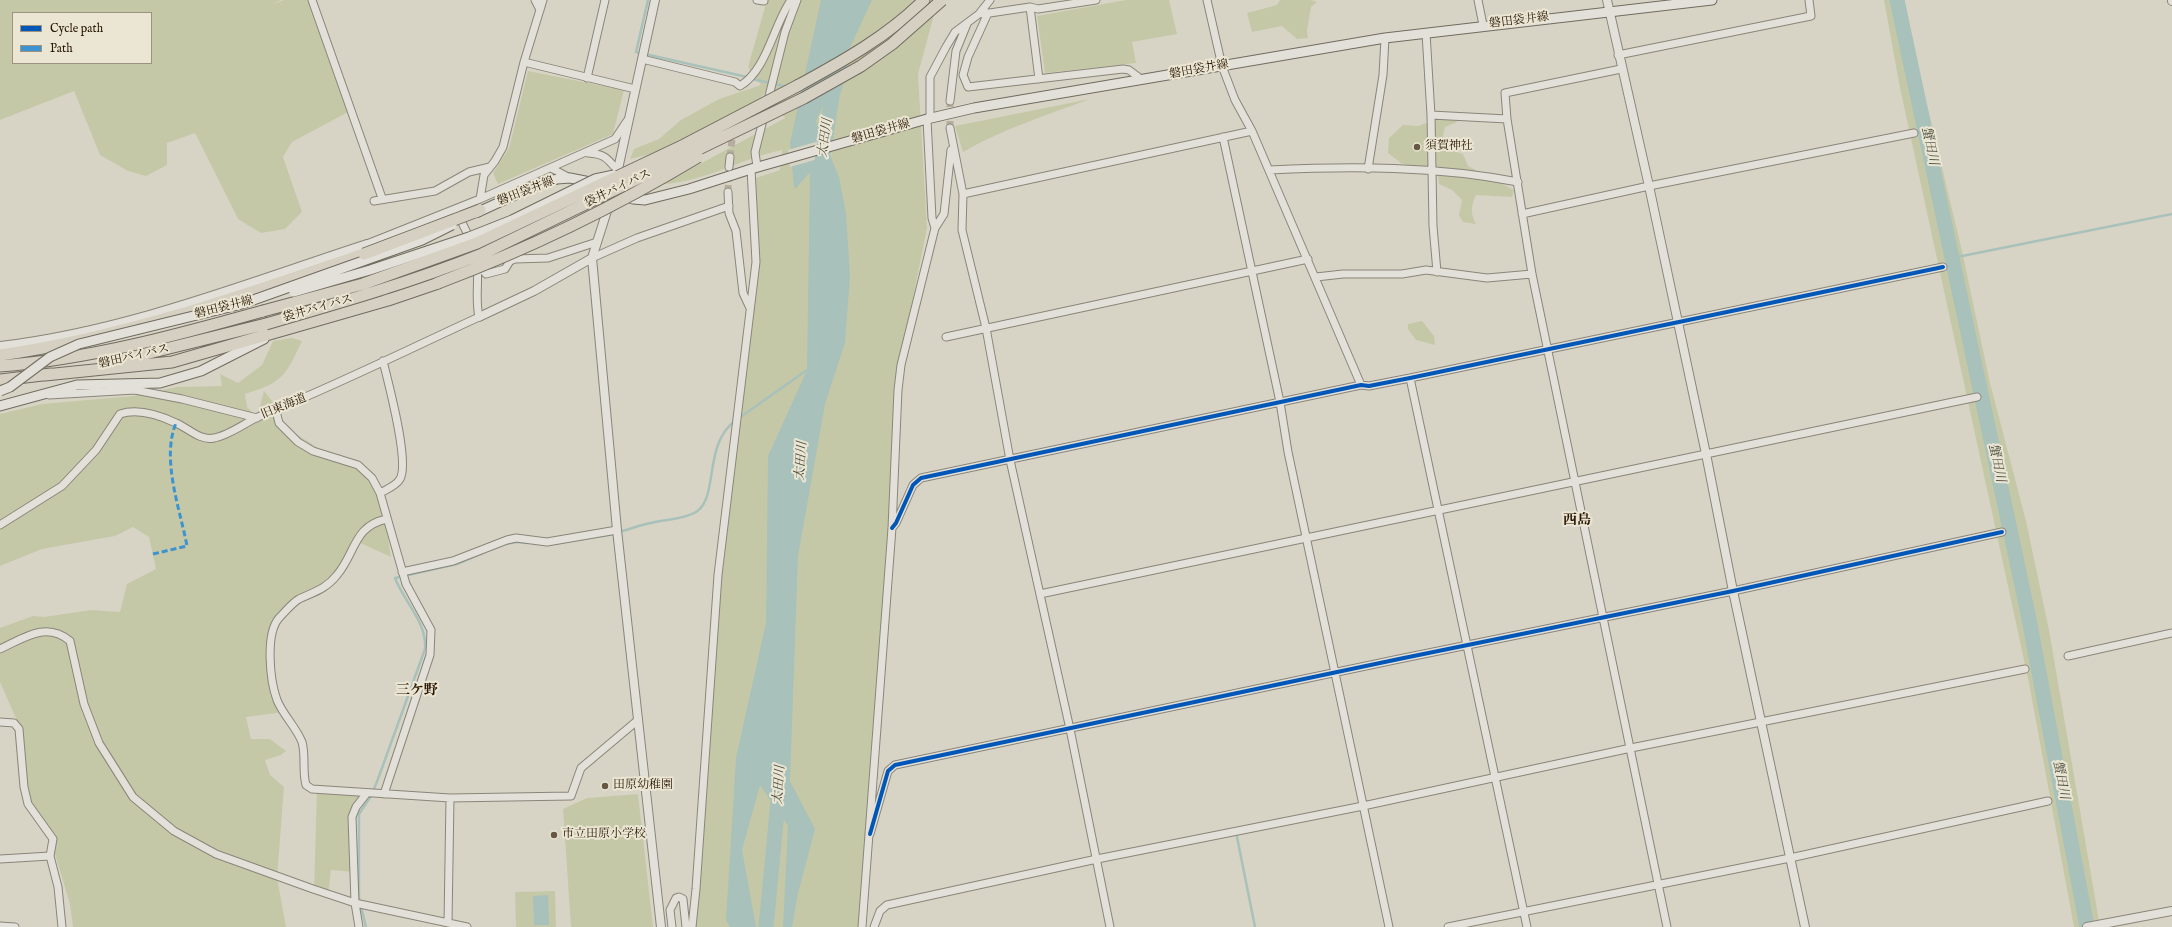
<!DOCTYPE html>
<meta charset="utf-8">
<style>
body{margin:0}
#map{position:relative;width:2172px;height:927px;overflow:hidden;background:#d8d4c5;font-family:"IM FELL English",serif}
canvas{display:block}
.legend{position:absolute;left:12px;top:12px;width:140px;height:52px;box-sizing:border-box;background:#ebe6d4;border:1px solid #9d937f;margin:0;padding:5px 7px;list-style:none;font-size:12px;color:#291600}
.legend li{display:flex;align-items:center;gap:8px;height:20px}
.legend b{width:20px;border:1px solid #9d937f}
</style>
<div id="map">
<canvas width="2172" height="927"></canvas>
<ul class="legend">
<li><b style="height:5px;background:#0057b8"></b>Cycle path</li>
<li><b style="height:5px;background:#3c93d0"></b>Path</li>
</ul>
</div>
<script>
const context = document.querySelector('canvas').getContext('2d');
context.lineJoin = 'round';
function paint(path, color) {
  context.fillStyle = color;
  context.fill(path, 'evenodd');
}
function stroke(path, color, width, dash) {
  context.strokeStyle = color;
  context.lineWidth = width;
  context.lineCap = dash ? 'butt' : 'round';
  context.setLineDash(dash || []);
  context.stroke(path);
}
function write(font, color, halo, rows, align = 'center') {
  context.font = font + ' "IM FELL English","Noto Serif JP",serif';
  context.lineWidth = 4;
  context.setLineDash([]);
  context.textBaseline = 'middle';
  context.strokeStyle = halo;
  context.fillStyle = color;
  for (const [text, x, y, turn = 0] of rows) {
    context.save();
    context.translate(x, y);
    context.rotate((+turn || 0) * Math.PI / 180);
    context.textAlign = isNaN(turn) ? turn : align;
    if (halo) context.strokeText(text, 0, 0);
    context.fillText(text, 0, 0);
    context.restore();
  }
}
const green = new Path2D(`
 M 0,0 L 281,0 L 273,4 L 284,0 L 312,0 L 352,110 L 292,142 L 283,157 L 302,212 L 285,229 L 261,233 L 238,219 L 195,133 L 167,143 L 167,165 L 146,176 L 128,171 L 100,155 L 74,91 L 0,120 ZM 13,13 L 151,13 L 151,63 L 13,63 Z
 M 767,0 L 938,0 L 918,74 L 927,228 L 897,378 L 885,611 L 862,927 L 692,927 L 729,474 L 756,262 L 756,178 L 780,170 L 782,150 C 742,158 705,182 663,184 L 785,118 L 766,92 L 760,98 L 735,115 L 661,152 L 630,159 L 634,149 L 659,139 L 681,120 L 719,99 L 761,85 L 748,67 Z
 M 1126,0 L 1169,0 L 1177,34 L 1132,42 L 1136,63 L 1045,73 L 1037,16 Z
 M 1280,0 L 1311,0 L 1317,2 L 1311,7 L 1307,31 L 1308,38 L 1297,39 L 1282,26 L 1252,32 L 1247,13 L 1277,5 Z
 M 1884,0 L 1902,0 L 1962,251 L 1990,383 L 2026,521 L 2049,630 L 2100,927 L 2074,927 L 2029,683 L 1900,88 Z
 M 528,71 L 624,90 L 613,134 L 498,184 L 493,173 L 509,148 Z
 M 1090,99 C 1047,115 1003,129 963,152 L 955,126 Z
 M 1445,116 L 1457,117 L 1457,122 L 1445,127 L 1443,136 L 1446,149 L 1463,154 L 1468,166 L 1514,190 L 1512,197 L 1476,195 C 1471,206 1470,213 1476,224 L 1463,222 L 1459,215 L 1462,200 L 1452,190 L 1439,184 L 1438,176 L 1401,163 L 1388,153 L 1389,138 L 1403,125 L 1418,126 Z
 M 1422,321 L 1434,336 L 1435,345 L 1416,340 L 1408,329 L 1408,324 Z
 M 292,338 L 302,341 C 285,377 283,382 245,394 L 247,407 L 257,417 L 264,391 L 273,402 L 279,423 L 329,455 L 358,465 L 372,478 L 381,496 L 391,557 L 356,541 L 338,575 L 283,609 L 269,651 L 284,712 L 246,717 L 251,739 L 270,739 L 286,751 L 281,755 L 265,760 L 270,775 L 284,787 L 277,878 L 286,927 L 73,927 L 70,904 L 49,834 L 26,795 L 21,730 L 0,682 L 0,628 L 33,616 L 44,617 L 91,610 L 120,612 L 127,584 L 156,569 L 149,537 L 133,527 L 115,536 L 42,549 L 0,566 L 0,414 L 42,404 L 133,396 L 177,387 L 222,386 L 220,374 L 238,383 L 262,365 L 273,341 Z
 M 317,789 L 364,796 L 354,814 L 354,872 L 331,870 L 328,894 L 314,889 Z
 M 638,794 L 653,927 L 571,927 L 563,809 L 587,798 Z
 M 555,891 L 556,927 L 516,927 L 515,892 Z`);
const water = new Path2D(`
 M 821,0 L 872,0 L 816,121 L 839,177 L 846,214 L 850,276 L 845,343 L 825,404 L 798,556 L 790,781 L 815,829 L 798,893 L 792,927 L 783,927 L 788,826 L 760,785 L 742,850 L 756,927 L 730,927 L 726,920 L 736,758 L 766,623 L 768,456 L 807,370 L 810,172 L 796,188 L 794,187 L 790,143 Z
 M 548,895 L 549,925 L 534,925 L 533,896 Z`);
const pier = new Path2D(`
 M 826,139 L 832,155 L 790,167 L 788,150 Z`);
const stream = new Path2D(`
 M 648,0 L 636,52 L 747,77
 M 752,79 L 788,87
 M 826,95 L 832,96
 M 1952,258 L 2172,214
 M 739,418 L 807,370
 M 619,532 C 630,529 640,525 651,523 C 665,519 683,520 696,512 C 719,498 703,444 735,421
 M 505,544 L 517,542 L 527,543
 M 546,545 L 614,534
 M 1237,837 L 1255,927
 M 366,927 L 359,898 L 359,814 L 371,796 L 378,779 L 425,649 C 427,622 404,602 395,578 L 457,564 L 485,552`);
const river = new Path2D(`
 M 1897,0 L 2028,614 L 2087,927
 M 822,162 L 832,96 L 840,68
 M 766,927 L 779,791`);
const minorTunnel = new Path2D(`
 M 950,128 L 950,101
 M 730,157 L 733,131
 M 728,192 L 729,167`);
const minor = new Path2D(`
 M 312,0 L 382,198
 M 535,0 L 540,10
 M 757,0 L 764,1
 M 1207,0 L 1222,66 L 1235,100 L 1252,131 L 1361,385
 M 1478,0 L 1483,25
 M 1030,7 L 1039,79
 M 988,13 L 968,57 L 963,75 L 968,87 L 1123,69 L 1129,70 L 1141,79
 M 983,14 L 1030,7 L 1038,9 L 1096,0
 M 1426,33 L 1431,115 L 1433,226 L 1437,272
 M 1618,55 L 1811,16 L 1809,0
 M 642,59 L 735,82 L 740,86 C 767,70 773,26 791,0
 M 524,62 L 635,89
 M 1621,69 L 1505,93 L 1507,119 L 1532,274 L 1667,927
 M 587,78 L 605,0
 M 950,101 L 956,51 L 967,24
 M 1431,115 L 1507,119
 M 930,118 L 930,77 L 946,47 L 955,32 L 979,14 L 990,0
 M 927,119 L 932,218 L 935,228
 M 950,128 L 963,194 L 962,230 L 986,328 L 1010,460 L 1070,729 L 1110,927
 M 1223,137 L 1280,402 L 1288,452 L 1389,927
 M 588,153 C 605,154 607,158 618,171
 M 729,167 L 730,157
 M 757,167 L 755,152 L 785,32 L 797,0
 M 551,168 L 570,178
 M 1368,169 L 1383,75 L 1385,38
 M 1269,170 C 1352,166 1436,166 1518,182
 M 728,192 L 729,213 L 736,231 L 743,293 L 750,308
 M 963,194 L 1252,131
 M 480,199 L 615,139 L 627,121
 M 374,201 L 435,191 L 469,172 L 490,167
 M 1522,214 L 1649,186 L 1914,133
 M 592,258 L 637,238 L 729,206
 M 477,264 L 486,274 L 505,269 L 510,261 L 515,259 L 548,258 L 597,242
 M 1316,277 L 1343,274 L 1402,274 L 1426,270 L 1487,278 L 1532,274
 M 388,300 L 367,244 L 480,199 L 484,175 L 495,161 L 503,147 L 524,62 L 543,0
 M 946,337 L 1308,259
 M 1410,378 L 1527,927
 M 49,395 L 135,390 L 182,399 L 257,418
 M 276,411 L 279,423 L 298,442 L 313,451 L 358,465 L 372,478 L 380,493 L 406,584 L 431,630 L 430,655 L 384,794
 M 380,493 C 387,489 396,486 400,479 C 410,462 388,382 383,361
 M 387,519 C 353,526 356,553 337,575 C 326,589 314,592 299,599 C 292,603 285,612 279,618 C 265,634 270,681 277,700 C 283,715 296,727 302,742 C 306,756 302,771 306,785 L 312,789 L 450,798 L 571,796 L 581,768 L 638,720
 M 0,525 L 62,486 L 96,450 L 120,414 C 138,408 159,415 176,423 C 188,428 200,441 214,438 C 228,436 245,423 258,417 C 333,387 405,351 479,317 C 475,300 479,282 477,264 C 476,246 463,226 455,209
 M 892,528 L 896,523 L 913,485 L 921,478 L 1361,385 L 1369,386 L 1410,378 L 1943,267
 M 402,572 L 453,561 L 507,540 L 516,538 L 547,542 L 617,530
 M 1040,594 L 1977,397
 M 0,649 C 24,638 46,621 70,641 L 84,704 L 99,743 L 133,797 L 174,831 L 216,854 L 313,889 L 355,903 L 467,927
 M 2068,656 L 2172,633
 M 0,722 L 14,723 L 19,729 L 24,787 L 28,804 L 53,839 L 50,856 L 58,887 L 62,927
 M 870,834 L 888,771 L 895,765 L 1399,659 L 1733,591 L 2002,532
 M 0,859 L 50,856
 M 448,923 L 450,798
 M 0,926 L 15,927
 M 359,927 L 355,903 L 352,817 L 356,807 L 367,793
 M 672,927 L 670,910 L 676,898 L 679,897 L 683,899 L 686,927
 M 692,927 L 696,889 L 718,575 L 756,262 L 751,169
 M 862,927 L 892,528 L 898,390 L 901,365 L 935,228 L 944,214 L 951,150
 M 874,927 L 880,911 L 887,905 L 1097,859 L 1363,806 L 1631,748 L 2025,669
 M 1448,927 L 1790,858 L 2048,801`);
const tertiary = new Path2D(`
 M 655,0 L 613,192 L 592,258 L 617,530 L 661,927
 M 1607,0 L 1649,186 L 1706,454 L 1733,591 L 1805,927
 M 2172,0 L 2172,1
 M 479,317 L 534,291 L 592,258
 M 0,346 C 127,331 247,283 367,244
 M 2087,927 L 2172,911`);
const secondary = new Path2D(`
 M 557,179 L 570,178 L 595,183
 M 608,189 L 633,199 L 645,200 L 689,189 L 751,169 L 927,119 L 974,108 L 1385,38 L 1712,0
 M 0,406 L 77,385 L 160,383 L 201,371 L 264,339`);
const trunk = new Path2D(`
 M 799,85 C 843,61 888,36 924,0
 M 0,355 C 122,338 247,294 364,254
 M 109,363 L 266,324
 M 0,366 C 90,359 177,335 263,311
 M 45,375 L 172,362 L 388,300 L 438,283
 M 0,380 L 51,374`);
const secondaryBridge = new Path2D(`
 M 476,213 L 539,184 L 557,179
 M 294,292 L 370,270 L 469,237 L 512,220 L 595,179 L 614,175
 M 0,391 L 10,387 L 50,357 L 79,344 L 242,304 L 422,240 L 452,225`);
const trunkBridge = new Path2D(`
 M 364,254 L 480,210
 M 438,283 C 528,249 615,207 698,157
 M 263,311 L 363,284 L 477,243 L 684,145 L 799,85
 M 266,324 C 339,303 412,282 482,254 L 804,98 L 861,66 L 892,44 L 942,0`);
const quiet = new Path2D(`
 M 153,554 L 187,546 C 180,509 161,459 176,423`);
const cycleway = new Path2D(`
 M 892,528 L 896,523 L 913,485 L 921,478 L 1361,385 L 1369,386 L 1410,378 L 1943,267
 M 870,834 L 888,771 L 895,765 L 1399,659 L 1733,591 L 2002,532`);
const markers = [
 [1417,147,4,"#665845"],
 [605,786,4,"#665845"],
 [554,835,4,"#665845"]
];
const streetNames = [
 ["磐田袋井線",1519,21,-7],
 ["磐田袋井線",1199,70,-10],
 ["磐田袋井線",881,132,-16],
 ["袋井バイパス",618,189,-26],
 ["磐田袋井線",526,192,-21],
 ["磐田袋井線",224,308,-14],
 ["袋井バイパス",318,309,-16],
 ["磐田バイパス",134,357,-13],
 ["旧東海道",284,407,-22]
];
const poiNames = [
 ["須賀神社",1425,147],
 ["田原幼稚園",613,786],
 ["市立田原小学校",562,835]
];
const waterNames = [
 ["太田川",826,138,-82],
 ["蟹田川",1929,146,78],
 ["太田川",802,461,-86],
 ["蟹田川",1996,463,78],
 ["蟹田川",2060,780,79],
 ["太田川",780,785,-86]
];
const quarterNames = [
 ["西島",1577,521],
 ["三ケ野",417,691]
];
paint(green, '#c5c8a7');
paint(water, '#a8c1ba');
paint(pier, '#d8d4c5');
stroke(stream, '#a8c1ba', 2.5);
stroke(river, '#a8c1ba', 15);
stroke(minorTunnel, '#b5ae9e', 7, [7, 3.5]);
stroke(minor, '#8a857a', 9);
stroke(tertiary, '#8a857a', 10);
stroke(secondary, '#716b60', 11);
stroke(trunk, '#716b60', 13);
stroke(minor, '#e2e0d8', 7);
stroke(tertiary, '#e2e0d8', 8);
stroke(secondary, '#e2e0d8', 9);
stroke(trunk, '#d6d0c3', 11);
stroke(secondaryBridge, '#716b60', 11, []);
stroke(trunkBridge, '#716b60', 13, []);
stroke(secondaryBridge, '#e2e0d8', 9);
stroke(trunkBridge, '#d6d0c3', 11);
stroke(quiet, '#3c93d0', 3, [6, 3]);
stroke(cycleway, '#0057b8', 4);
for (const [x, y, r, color] of markers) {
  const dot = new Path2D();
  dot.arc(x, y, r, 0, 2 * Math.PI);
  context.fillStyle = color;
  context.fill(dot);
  stroke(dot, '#ebe6d4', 1.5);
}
write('12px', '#291600', '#ebe6d4', streetNames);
write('12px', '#291600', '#ebe6d4', poiNames, 'left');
write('italic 13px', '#4e4f40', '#ebe6d4', waterNames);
write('bold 14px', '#291600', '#ebe6d4', quarterNames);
</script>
